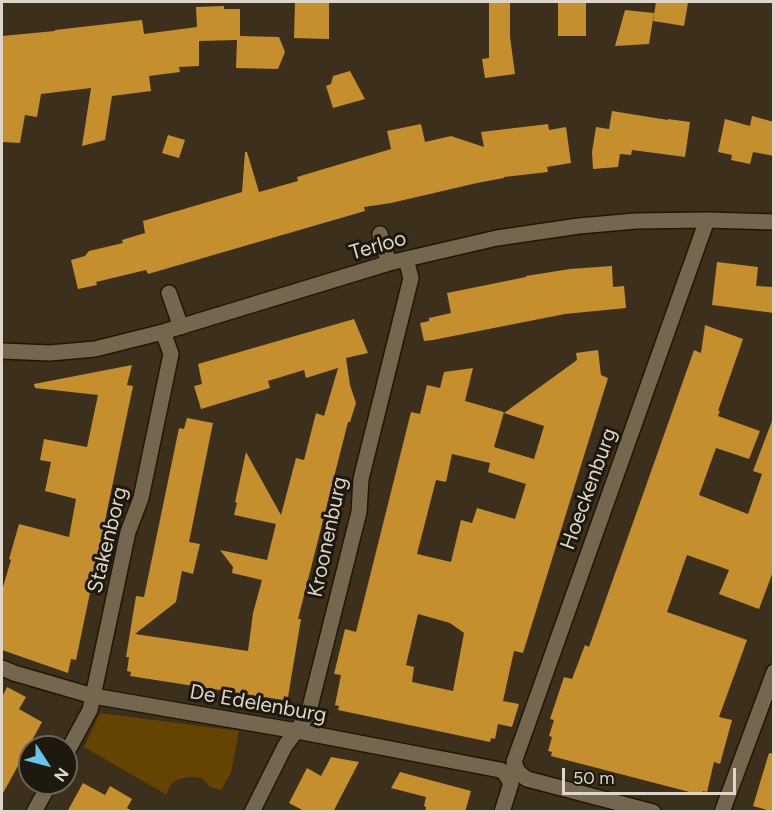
<!DOCTYPE html>
<style>
body{margin:0}
#map{position:relative;width:775px;height:813px;overflow:hidden;background:#3c2f1b;font-family:Figtree,sans-serif}
canvas{display:block}
.frame{position:absolute;inset:0;border:3px solid #ded6c9;pointer-events:none}
.north{position:absolute;left:18px;top:735px;width:60px;height:60px;box-sizing:border-box;background:#1e190f;border:2px solid #6b6559;border-radius:50%;rotate:126deg;font-size:16px;font-weight:700;line-height:24px;text-align:center;color:#ded6c9}
.north::after{content:'';display:block;margin:auto;width:21px;height:27px;background:#65c5ee;clip-path:polygon(50% 0,100% 100%,50% 72%,0 100%)}
.scale{position:absolute;left:562px;top:768px;width:174px;height:27px;box-sizing:border-box;border:3px solid #ded6c9;border-top:0;padding-left:8px;font-size:18px;line-height:21px;white-space:nowrap;color:#ded6c9;-webkit-text-stroke:4px #1e190f;paint-order:stroke}
</style>
<div id="map">
<canvas width="775" height="813"></canvas>
<div class="frame"></div>
<div class="north">N</div>
<div class="scale">50 m</div>
</div>
<script>
const context = document.querySelector('canvas').getContext('2d');
context.lineJoin = 'round';
function paint(path, color) {
  context.fillStyle = color;
  context.fill(path, 'evenodd');
}
function stroke(path, color, width, dash) {
  context.strokeStyle = color;
  context.lineWidth = width;
  context.lineCap = dash ? 'butt' : 'round';
  context.setLineDash(dash || []);
  context.stroke(path);
}
function write(font, color, halo, rows, align = 'center') {
  context.font = font + ' Figtree,sans-serif';
  context.lineWidth = 6;
  context.setLineDash([]);
  context.textBaseline = 'middle';
  context.strokeStyle = halo;
  context.fillStyle = color;
  for (const [text, x, y, turn = 0] of rows) {
    context.save();
    context.translate(x, y);
    context.rotate((+turn || 0) * Math.PI / 180);
    context.textAlign = isNaN(turn) ? turn : align;
    if (halo) context.strokeText(text, 0, 0);
    context.fillText(text, 0, 0);
    context.restore();
  }
}
const green = new Path2D(`
 M 100,713 L 239,731 L 231,773 L 221,790 L 210,787 L 202,778 C 187,776 169,777 167,795 L 84,747 Z`);
const building = new Path2D(`
 M 295,2 L 329,2 L 329,39 L 294,38 Z
 M 489,2 L 510,2 L 510,37 L 515,74 L 485,78 L 482,59 L 489,58 Z
 M 558,2 L 586,2 L 586,36 L 558,36 Z
 M 656,2 L 675,2 L 688,3 L 684,26 L 653,21 Z
 M 224,6 L 224,9 L 240,9 L 240,36 L 279,37 L 285,52 L 278,69 L 236,68 L 237,40 L 199,41 L 199,66 L 179,67 L 180,72 L 149,76 L 151,91 L 112,96 L 105,140 L 82,146 L 91,88 L 41,94 L 37,117 L 25,115 L 20,143 L 2,142 L 2,36 L 55,31 L 55,30 L 142,20 L 144,34 L 197,27 L 196,7 Z
 M 625,10 L 654,13 L 649,44 L 615,46 Z
 M 350,71 L 365,99 L 333,108 L 326,86 L 331,84 L 333,76 Z
 M 612,111 L 668,120 L 668,119 L 690,122 L 685,157 L 632,150 L 631,155 L 620,154 L 618,167 L 593,169 L 592,152 L 596,127 L 609,129 Z
 M 752,116 L 774,122 L 774,156 L 753,152 L 750,164 L 731,160 L 732,155 L 718,152 L 725,119 L 750,126 Z
 M 421,124 L 425,142 L 451,136 L 484,147 L 481,132 L 548,124 L 549,130 L 566,127 L 571,163 L 547,167 L 548,172 L 504,177 L 504,178 L 477,183 L 391,203 L 364,207 L 365,211 L 148,274 L 146,270 L 96,282 L 97,285 L 78,289 L 71,260 L 85,256 L 89,251 L 123,243 L 122,240 L 145,233 L 143,221 L 242,192 L 245,152 L 247,152 L 259,192 L 298,181 L 297,177 L 391,149 L 387,131 Z
 M 168,135 L 185,140 L 179,158 L 162,153 Z
 M 717,262 L 758,267 L 756,286 L 774,287 L 774,313 L 712,305 Z
 M 612,266 L 613,287 L 624,286 L 626,308 L 565,314 L 433,340 L 424,341 L 420,323 L 429,321 L 429,318 L 451,313 L 447,293 L 526,277 L 526,276 L 570,269 Z
 M 354,319 L 368,353 L 346,358 L 350,385 L 356,403 L 350,422 L 348,422 L 298,619 L 301,619 L 288,697 L 284,696 L 283,700 L 130,676 L 131,672 L 127,671 L 129,657 L 126,657 L 136,596 L 144,597 L 179,428 L 184,429 L 187,418 L 213,423 L 189,542 L 200,544 L 193,574 L 182,571 L 176,602 L 135,634 L 248,651 L 253,613 L 262,580 L 232,573 L 233,567 L 220,550 L 267,560 L 276,524 L 234,515 L 237,503 L 235,502 L 246,452 L 281,515 L 296,458 L 304,460 L 316,413 L 324,416 L 338,368 L 306,378 L 304,370 L 268,381 L 270,388 L 201,409 L 194,386 L 202,384 L 198,364 Z
 M 705,325 L 743,339 L 718,411 L 720,411 L 718,416 L 760,431 L 749,459 L 716,448 L 699,495 L 748,514 L 762,474 L 753,471 L 772,421 L 774,421 L 774,569 L 759,609 L 719,594 L 729,570 L 687,555 L 667,612 L 747,640 L 719,717 L 732,720 L 720,764 L 714,762 L 707,792 L 703,791 L 701,795 L 551,756 L 552,752 L 548,751 L 552,737 L 549,736 L 554,720 L 550,719 L 564,677 L 572,679 L 585,645 L 589,647 L 694,350 L 701,353 Z
 M 598,350 L 601,375 L 608,378 L 523,653 L 514,651 L 503,701 L 519,704 L 512,727 L 498,724 L 495,739 L 491,738 L 490,742 L 338,710 L 339,706 L 335,705 L 341,675 L 334,674 L 345,629 L 356,632 L 411,412 L 420,414 L 427,385 L 440,388 L 444,372 L 473,368 L 465,401 L 504,412 L 494,447 L 534,459 L 544,426 L 504,413 L 577,360 L 576,353 ZM 452,454 L 490,463 L 488,472 L 526,484 L 515,519 L 477,508 L 472,523 L 461,520 L 451,562 L 417,554 L 436,480 L 446,482 ZM 418,614 L 450,623 L 464,633 L 453,691 L 412,682 L 414,667 L 406,665 Z
 M 132,365 L 127,385 L 133,386 L 76,660 L 71,659 L 68,673 L 2,650 L 2,590 L 11,560 L 9,559 L 19,524 L 69,537 L 76,499 L 45,491 L 51,462 L 40,460 L 44,439 L 87,447 L 98,395 L 35,388 L 34,384 Z
 M 7,687 L 26,697 L 19,709 L 42,722 L 2,795 L 2,697 Z
 M 769,753 L 774,754 L 774,812 L 753,806 Z
 M 331,757 L 359,762 L 333,812 L 306,812 L 289,803 L 307,768 L 321,776 Z
 M 400,772 L 471,791 L 465,812 L 425,812 L 426,807 L 424,806 L 426,797 L 391,788 Z
 M 83,783 L 105,795 L 110,786 L 132,799 L 127,808 L 134,812 L 67,812 Z`);
const minor = new Path2D(`
 M 380,234 L 389,263
 M 169,293 L 181,327
 M 2,351 L 50,353 L 95,349 L 163,332 L 389,263 L 497,238 L 579,226 L 636,221 L 707,220 L 774,222
 M 2,668 L 14,673 L 93,696 L 297,731 L 500,770 L 504,772 L 511,783 L 502,812
 M 66,754 L 90,710 L 128,532 L 141,498 L 171,354 L 163,332
 M 34,812 L 50,783
 M 252,812 L 285,746 L 308,715 L 359,512 L 361,479 L 411,278 L 406,259
 M 653,812 L 527,779 L 518,772 L 514,762 L 707,220
 M 722,812 L 774,672`);
const streetNames = [
 ["Terloo",378,246,-16],
 ["Hoeckenburg",589,489,-70],
 ["Kroonenburg",328,537,-78],
 ["Stakenborg",108,540,-76],
 ["De Edelenburg",258,704,10]
];
paint(green, '#644400');
paint(building, '#c48f2c');
stroke(minor, '#231704', 18);
stroke(minor, '#74664f', 15);
write('21px', '#ded6c9', '#1e190f', streetNames);
</script>
